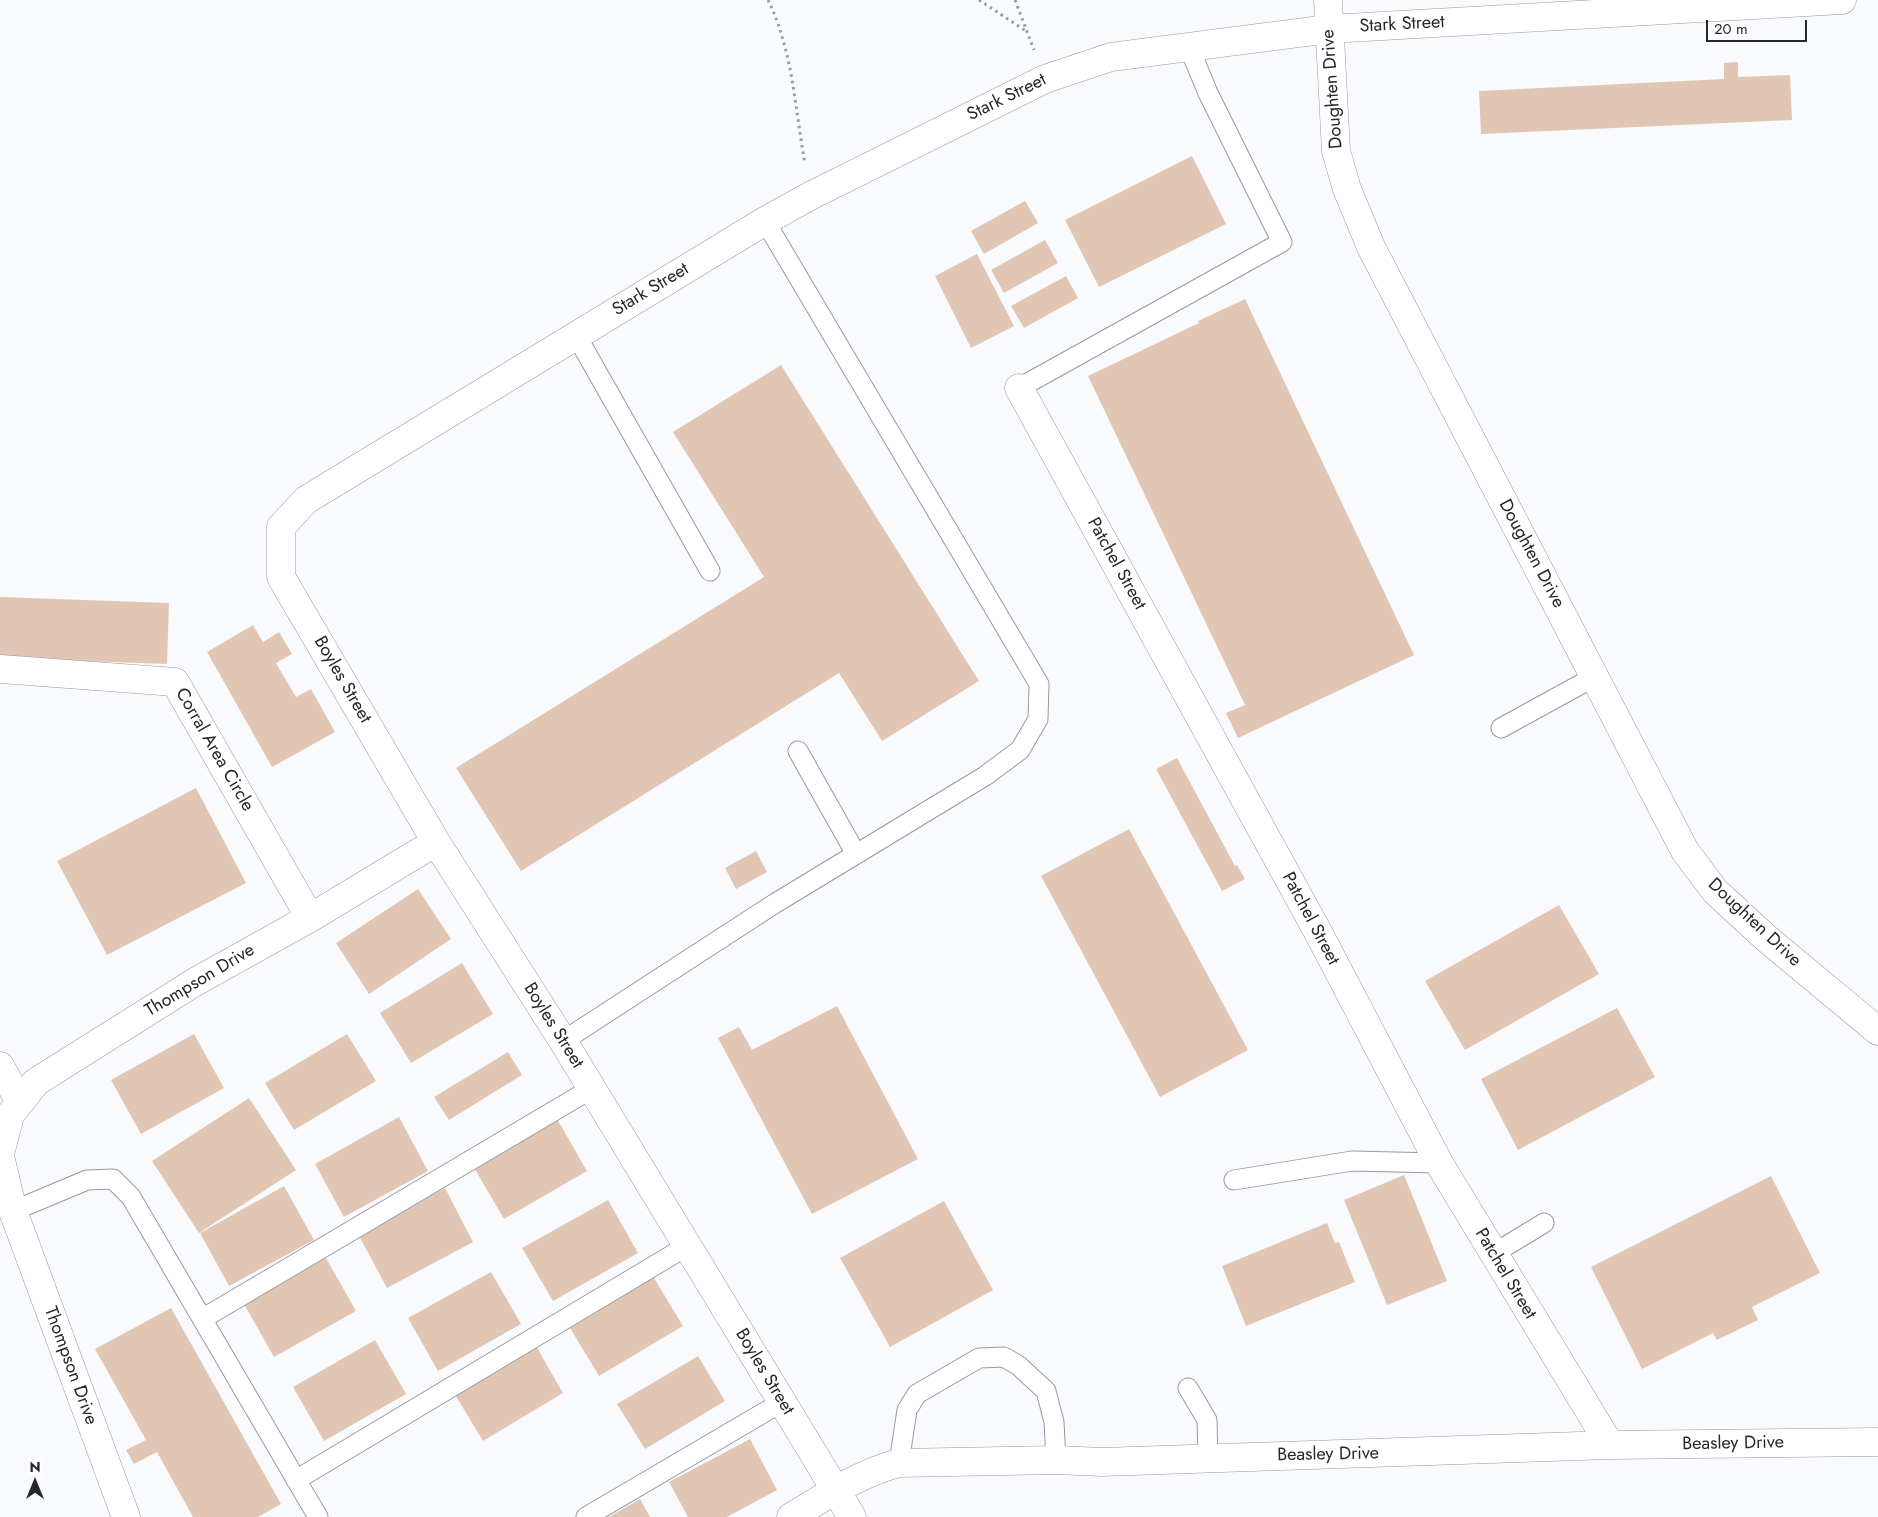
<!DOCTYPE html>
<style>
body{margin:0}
#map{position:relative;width:1878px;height:1517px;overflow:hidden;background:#f9fafe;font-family:Jost,sans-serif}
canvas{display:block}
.north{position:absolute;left:10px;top:1457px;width:50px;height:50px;-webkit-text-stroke:4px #fff;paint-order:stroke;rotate:0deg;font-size:14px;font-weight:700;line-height:20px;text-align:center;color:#26272a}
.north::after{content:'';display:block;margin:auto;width:18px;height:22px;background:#26272a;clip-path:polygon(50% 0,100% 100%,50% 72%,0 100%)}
.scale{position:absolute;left:1706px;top:20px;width:101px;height:22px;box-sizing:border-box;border:2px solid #26272a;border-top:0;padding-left:6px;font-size:15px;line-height:18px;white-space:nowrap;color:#26272a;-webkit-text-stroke:4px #fff;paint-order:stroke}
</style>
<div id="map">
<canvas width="1878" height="1517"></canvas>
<div class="north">N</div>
<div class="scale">20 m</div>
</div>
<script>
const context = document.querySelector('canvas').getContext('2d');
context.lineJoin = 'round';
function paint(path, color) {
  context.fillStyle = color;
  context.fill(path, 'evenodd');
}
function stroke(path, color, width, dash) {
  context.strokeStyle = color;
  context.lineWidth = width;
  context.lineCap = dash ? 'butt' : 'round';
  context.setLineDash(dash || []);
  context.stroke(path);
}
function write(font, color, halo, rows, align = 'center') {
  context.font = font + ' Jost,sans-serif';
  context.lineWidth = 4;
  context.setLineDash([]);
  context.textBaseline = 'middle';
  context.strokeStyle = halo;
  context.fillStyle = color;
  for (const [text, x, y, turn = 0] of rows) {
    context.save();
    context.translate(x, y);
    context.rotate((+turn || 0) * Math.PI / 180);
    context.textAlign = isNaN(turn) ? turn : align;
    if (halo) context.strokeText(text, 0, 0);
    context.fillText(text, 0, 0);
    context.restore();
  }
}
const building = new Path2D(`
 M 1738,62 L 1738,77 L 1790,75 L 1792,120 L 1481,134 L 1479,91 L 1724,79 L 1724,63 Z
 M 1192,156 L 1226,224 L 1099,287 L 1065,220 Z
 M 1025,201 L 1038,223 L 984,254 L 971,231 Z
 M 1045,240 L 1058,263 L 1004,293 L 991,270 Z
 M 977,254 L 1014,326 L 971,348 L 935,276 Z
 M 1066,276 L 1078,298 L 1024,328 L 1011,306 Z
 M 1245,299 L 1414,655 L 1238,738 L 1226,713 L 1245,705 L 1088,376 L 1199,323 L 1198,321 Z
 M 781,365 L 979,681 L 882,741 L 839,673 L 521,871 L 456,768 L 764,577 L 673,432 Z
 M 0,597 L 169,603 L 167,664 L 0,658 Z
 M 253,625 L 263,642 L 279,632 L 292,654 L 276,663 L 296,697 L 311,689 L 335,732 L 272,767 L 207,652 Z
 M 1177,758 L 1235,866 L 1237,865 L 1245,879 L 1222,891 L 1156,769 Z
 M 196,788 L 246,883 L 107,955 L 57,861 Z
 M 1129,829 L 1248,1050 L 1160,1097 L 1041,876 Z
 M 756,851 L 767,872 L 736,889 L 725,868 Z
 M 418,889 L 451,939 L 369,994 L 336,943 Z
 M 1559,905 L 1599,974 L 1465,1050 L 1425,981 Z
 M 462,963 L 493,1014 L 411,1063 L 380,1013 Z
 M 837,1006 L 918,1159 L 812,1214 L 718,1038 L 739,1027 L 752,1050 Z
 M 1617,1008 L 1655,1077 L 1518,1150 L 1481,1079 Z
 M 194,1034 L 224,1088 L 141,1134 L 111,1080 Z
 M 347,1034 L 376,1081 L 294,1130 L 265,1083 Z
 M 508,1052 L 522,1075 L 449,1120 L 434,1097 Z
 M 249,1098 L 296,1170 L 199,1233 L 152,1161 Z
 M 399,1117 L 428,1171 L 344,1217 L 315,1164 Z
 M 557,1119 L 587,1171 L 504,1219 L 473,1166 Z
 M 1404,1175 L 1447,1281 L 1387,1305 L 1344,1200 Z
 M 1771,1176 L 1820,1273 L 1752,1307 L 1758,1320 L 1717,1340 L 1713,1333 L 1642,1369 L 1591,1267 Z
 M 284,1186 L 314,1240 L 229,1286 L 200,1233 Z
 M 445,1188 L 473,1242 L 387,1288 L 358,1234 Z
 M 608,1200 L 638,1253 L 553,1301 L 522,1248 Z
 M 944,1201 L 993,1290 L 890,1347 L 840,1258 Z
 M 1327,1223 L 1335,1243 L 1339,1242 L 1355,1282 L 1246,1326 L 1222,1266 Z
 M 326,1258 L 356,1311 L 274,1357 L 244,1304 Z
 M 491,1272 L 521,1324 L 438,1371 L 408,1318 Z
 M 651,1273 L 683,1326 L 599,1376 L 567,1323 Z
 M 171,1308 L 281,1504 L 258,1517 L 193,1517 L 157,1452 L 134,1464 L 126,1450 L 146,1440 L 95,1349 Z
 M 375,1340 L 406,1394 L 324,1441 L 293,1387 Z
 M 536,1346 L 563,1393 L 483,1441 L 454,1393 Z
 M 698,1356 L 725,1401 L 645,1449 L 617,1404 Z
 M 750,1439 L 777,1490 L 727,1517 L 688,1517 L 669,1482 Z
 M 640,1499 L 650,1517 L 609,1517 Z`);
const path = new Path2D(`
 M 768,0 C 793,51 795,109 805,164
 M 979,0 L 1026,31
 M 1015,0 L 1034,50`);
const service = new Path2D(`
 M 576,335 L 710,571
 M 1019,388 L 1282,242 L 1208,93 L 1189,47
 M 1501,728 L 1594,677
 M 798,751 L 856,854
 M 563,1041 L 774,904 L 985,776 L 1020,750 L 1038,719 L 1039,684 L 765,221
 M 1234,1180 L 1352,1161 L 1439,1163
 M 13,1211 L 87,1180 L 113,1179 L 131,1197 L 318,1517
 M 1493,1254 L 1544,1223
 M 202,1319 L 591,1089
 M 1188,1388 L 1207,1420 L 1208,1458
 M 899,1463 L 907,1410 L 917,1394 L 979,1358 L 1004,1357 L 1019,1366 L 1046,1391 L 1054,1422 L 1056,1460
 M 296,1480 L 687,1246
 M 586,1517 L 782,1402`);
const minor = new Path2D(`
 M 1328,0 L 1336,151 L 1347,189 L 1371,247 L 1685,851 L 1715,891 L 1766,938 L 1878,1031
 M 1019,388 L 1318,932 L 1439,1163 L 1610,1445
 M 0,669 L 175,682 L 310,918
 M 0,1066 L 20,1102
 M 0,1154 L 10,1115 L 36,1082 L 195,982 L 310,918 L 436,842
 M 0,1156 L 13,1211 L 126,1517
 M 791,1517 C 826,1496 860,1473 899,1463 L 1056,1460 L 1102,1462 L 1610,1445 L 1878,1442
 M 852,1517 L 563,1041 L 436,842 L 281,577 L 281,527 L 306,500 L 765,221 L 810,196 L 1045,79 L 1111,57 L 1329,29 L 1842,0`);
const streetNames = [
 ["Stark Street",1402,25,-3],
 ["Doughten Drive",1333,89,-94],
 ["Stark Street",1007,98,-26],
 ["Stark Street",651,290,-31],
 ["Doughten Drive",1531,554,62],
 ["Patchel Street",1116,564,61],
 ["Boyles Street",342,680,60],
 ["Corral Area Circle",214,750,60],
 ["Patchel Street",1310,919,62],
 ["Doughten Drive",1754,923,43],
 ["Thompson Drive",200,981,-31],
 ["Boyles Street",553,1026,58],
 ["Patchel Street",1505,1274,59],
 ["Thompson Drive",70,1366,70],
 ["Boyles Street",764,1372,59],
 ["Beasley Drive",1733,1444,-1],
 ["Beasley Drive",1328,1455,-1]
];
paint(building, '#e1c7b3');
stroke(service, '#9799a2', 21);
stroke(minor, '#9799a2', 29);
stroke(path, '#9b9ca0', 3, [2.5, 4]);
stroke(service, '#fff', 19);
stroke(minor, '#fff', 28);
write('18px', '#26272a', '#fff', streetNames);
</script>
